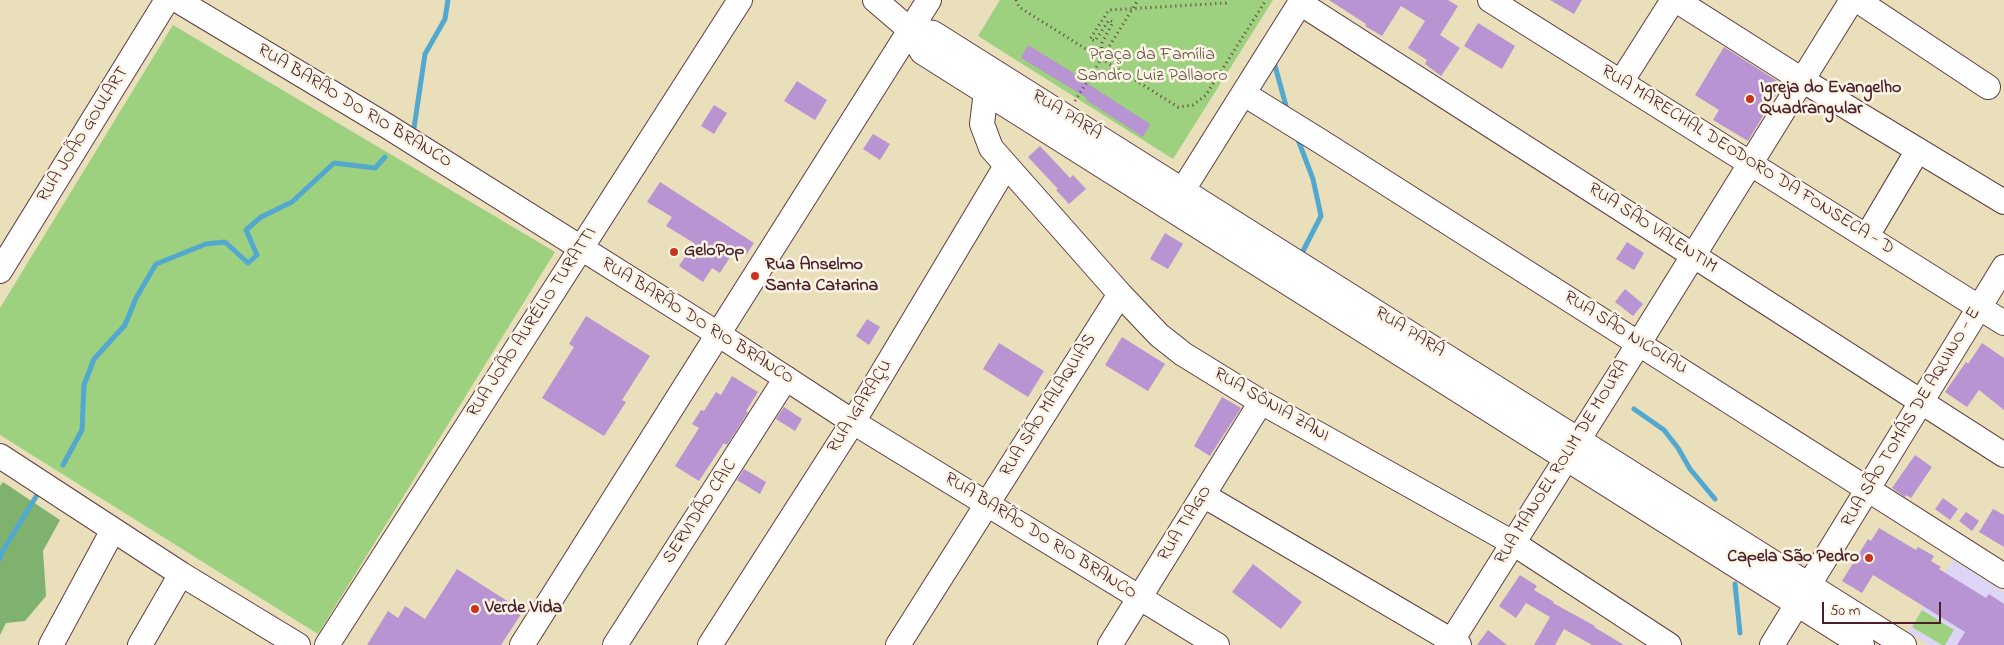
<!DOCTYPE html>
<meta charset="utf-8">
<style>
body{margin:0}
#map{position:relative;width:2004px;height:645px;overflow:hidden;background:#eadfbb;font-family:"Indie Flower",sans-serif}
canvas{display:block}
.scale{position:absolute;left:1822px;top:602px;width:119px;height:22px;box-sizing:border-box;border:2px solid #4a1f2b;border-top:0;padding-left:6px;font-size:15px;line-height:18px;white-space:nowrap;color:#4a1f2b;-webkit-text-stroke:4px #fcf5e5;paint-order:stroke}
</style>
<div id="map">
<canvas width="2004" height="645"></canvas>
<div class="scale">50 m</div>
</div>
<script>
const context = document.querySelector('canvas').getContext('2d');
context.lineJoin = 'round';
function paint(path, color) {
  context.fillStyle = color;
  context.fill(path, 'evenodd');
}
function stroke(path, color, width, dash) {
  context.strokeStyle = color;
  context.lineWidth = width;
  context.lineCap = dash ? 'butt' : 'round';
  context.setLineDash(dash || []);
  context.stroke(path);
}
function write(font, color, halo, rows, align = 'center') {
  context.font = font + ' "Indie Flower",sans-serif';
  context.lineWidth = 5;
  context.setLineDash([]);
  context.textBaseline = 'middle';
  context.strokeStyle = halo;
  context.fillStyle = color;
  for (const [text, x, y, turn = 0] of rows) {
    context.save();
    context.translate(x, y);
    context.rotate((+turn || 0) * Math.PI / 180);
    context.textAlign = isNaN(turn) ? turn : align;
    if (halo) context.strokeText(text, 0, 0);
    context.fillText(text, 0, 0);
    context.restore();
  }
}
const built = new Path2D(`
 M 1953,560 L 2004,592 L 2004,645 L 1929,645 L 1908,632 Z`);
const green = new Path2D(`
 M 1000,0 L 1273,0 L 1173,159 L 978,36 Z
 M 173,25 L 555,252 L 318,634 L 0,435 L 0,308 Z
 M 1922,610 L 1954,630 L 1945,645 L 1942,645 L 1912,627 Z`);
const forest = new Path2D(`
 M 3,482 L 60,520 L 43,551 L 46,596 L 25,621 L 6,623 L 0,635 L 0,486 Z`);
const stream = new Path2D(`
 M 1274,62 L 1286,106
 M 414,128 L 425,54 L 445,19 L 448,0
 M 1297,137 L 1313,179 L 1321,216 L 1301,255
 M 1634,409 L 1664,430 L 1678,448 L 1690,469 L 1715,499
 M 63,465 L 82,430 L 84,385 L 94,359 L 125,325 L 136,298 L 156,264 L 206,244 L 225,242 L 248,263 L 257,255 L 246,230 L 261,217 L 292,202 L 334,163 L 375,168 L 385,157
 M 0,559 L 1,554 L 37,495
 M 1735,584 L 1740,633`);
const building = new Path2D(`
 M 1329,0 L 1448,0 L 1458,6 L 1440,35 L 1460,48 L 1441,76 L 1425,64 L 1427,60 L 1408,48 L 1425,21 L 1401,6 L 1382,36 L 1365,26 L 1366,24 Z
 M 1550,0 L 1582,0 L 1574,14 Z
 M 1478,23 L 1515,46 L 1502,69 L 1464,46 Z
 M 1028,45 L 1083,79 L 1082,80 L 1150,124 L 1143,137 L 1086,100 L 1087,98 L 1021,58 Z
 M 1724,47 L 1782,84 L 1748,141 L 1713,120 L 1719,110 L 1695,95 Z
 M 797,81 L 827,100 L 815,120 L 784,101 Z
 M 714,105 L 727,113 L 714,134 L 701,126 Z
 M 873,134 L 890,144 L 880,160 L 863,149 Z
 M 1040,146 L 1070,178 L 1073,175 L 1086,189 L 1069,204 L 1056,190 L 1058,189 L 1028,157 Z
 M 660,182 L 754,243 L 746,255 L 736,248 L 720,273 L 712,268 L 703,282 L 679,266 L 694,243 L 666,226 L 672,217 L 647,202 Z
 M 1165,233 L 1183,244 L 1168,269 L 1150,259 Z
 M 1627,242 L 1644,253 L 1634,270 L 1616,259 Z
 M 1625,289 L 1643,304 L 1633,316 L 1615,302 Z
 M 586,316 L 650,356 L 622,400 L 626,402 L 604,436 L 542,398 L 574,347 L 569,344 Z
 M 867,319 L 880,327 L 869,345 L 856,336 Z
 M 1122,337 L 1165,364 L 1148,391 L 1105,365 Z
 M 999,343 L 1044,371 L 1028,397 L 983,369 Z
 M 1982,343 L 2004,358 L 2004,410 L 1979,390 L 1967,407 L 1945,392 L 1966,362 L 1968,364 Z
 M 732,376 L 758,392 L 746,411 L 748,412 L 727,445 L 724,443 L 699,481 L 675,466 L 699,428 L 692,424 L 701,410 L 704,411 L 716,392 L 721,395 Z
 M 1222,397 L 1241,408 L 1210,456 L 1194,446 Z
 M 784,407 L 802,419 L 795,431 L 776,419 Z
 M 1915,455 L 1932,467 L 1911,498 L 1906,495 L 1905,497 L 1892,488 Z
 M 744,469 L 766,482 L 760,494 L 737,480 Z
 M 1943,498 L 1958,509 L 1950,520 L 1935,509 Z
 M 1993,509 L 2004,515 L 2004,547 L 1979,532 Z
 M 1966,512 L 1979,521 L 1972,531 L 1959,521 Z
 M 1879,528 L 1916,550 L 1918,547 L 1934,556 L 1931,561 L 1941,567 L 1939,569 L 1986,598 L 1989,594 L 2004,604 L 2004,645 L 1957,645 L 1965,632 L 1873,575 L 1862,593 L 1842,581 L 1868,539 L 1871,541 Z
 M 1253,564 L 1302,602 L 1281,629 L 1232,592 Z
 M 457,569 L 523,611 L 501,645 L 367,645 L 388,611 L 398,618 L 405,606 L 425,619 Z
 M 1520,575 L 1537,586 L 1534,590 L 1554,602 L 1553,603 L 1595,626 L 1594,627 L 1624,645 L 1592,645 L 1564,629 L 1555,645 L 1534,645 L 1550,617 L 1526,603 L 1516,618 L 1499,606 Z
 M 1488,630 L 1507,645 L 1477,645 Z`);
const path = new Path2D(`
 M 1016,0 L 1019,7 L 1178,107 L 1193,105 L 1206,95 L 1266,0
 M 1101,58 L 1102,43 L 1113,22 L 1109,20 L 1095,41 L 1090,39 L 1109,10 L 1226,3 L 1229,0
 M 1075,101 L 1138,0`);
const minor = new Path2D(`
 M 177,0 L 387,126 L 718,334 L 853,422 L 1217,645
 M 875,0 L 910,30 L 922,52 L 1862,645
 M 1490,0 L 2004,323
 M 1676,0 L 1802,80 L 2004,202
 M 1857,0 L 1988,87
 M 1300,3 L 2004,455
 M 910,30 L 933,33 L 1904,645
 M 992,80 L 986,91 L 982,124 L 991,148 L 1120,294 L 1159,335 L 1183,354 L 1261,402 L 1513,543 L 1669,645
 M 1621,82 L 1673,0
 M 1244,94 L 1320,141 L 2004,576
 M 1174,204 L 1302,0
 M 1867,236 L 1918,150
 M 0,271 L 167,0
 M 0,456 L 181,574 L 298,645
 M 1203,495 L 1459,645
 M 51,645 L 113,530
 M 140,645 L 181,574
 M 327,645 L 740,0
 M 522,645 L 929,0
 M 615,645 L 786,378
 M 710,645 L 853,422 L 1006,166
 M 898,645 L 1120,294
 M 1110,645 L 1261,402
 M 1449,645 L 1621,372 L 1852,0
 M 1772,645 L 2004,267`);
const markers = [
 [1750,99,5,"#c8321e"],
 [674,252,5,"#c8321e"],
 [755,276,5,"#c8321e"],
 [1869,558,5,"#c8321e"],
 [475,609,5,"#c8321e"]
];
const parkNames = [
 ["Praça da Família",1152,56],
 ["Sandro Luiz Pallaoro",1152,77]
];
const poiNames = [
 ["Igreja do Evangelho",1760,89],
 ["Quadrangular",1760,110],
 ["GeloPop",684,252],
 ["Rua Anselmo",765,266],
 ["Santa Catarina",765,287],
 ["Capela São Pedro",1859,558,"right"],
 ["Verde Vida",485,609]
];
const streetNames = [
 ["RUA BARÃO DO RIO BRANCO",354,107,31],
 ["RUA PARÁ",1066,116,32],
 ["RUA JOÃO GOULART",84,135,-58],
 ["RUA MARECHAL DEODORO DA FONSECA - D",1747,161,32],
 ["RUA SÃO VALENTIM",1652,229,33],
 ["RUA BARÃO DO RIO BRANCO",697,322,32],
 ["RUA JOÃO AURÉLIO TURATTI",533,323,-57],
 ["RUA PARÁ",1409,333,32],
 ["RUA SÃO NICOLAU",1625,334,32],
 ["RUA SÃO MALAQUIAS",1049,406,-58],
 ["RUA SÔNIA ZANI",1271,406,30],
 ["RUA IGARAÇU",861,407,-58],
 ["RUA SÃO TOMÁS DE AQUINO - E",1912,418,-59],
 ["RUA MANOEL ROLIM DE MOURA",1563,463,-58],
 ["SERVIDÃO CAIC",701,512,-57],
 ["RUA TIAGO",1186,524,-58],
 ["RUA BARÃO DO RIO BRANCO",1040,537,32]
];
paint(built, '#ddd5f6');
paint(green, '#9dd07f');
paint(forest, '#7eb26e');
stroke(stream, '#53a8cf', 5);
paint(building, '#b894d2');
stroke(minor, '#623c41', 26);
stroke(path, '#623c41', 3, [1, 4]);
stroke(minor, '#fff', 24);
for (const [x, y, r, color] of markers) {
  const dot = new Path2D();
  dot.arc(x, y, r, 0, 2 * Math.PI);
  context.fillStyle = color;
  context.fill(dot);
  stroke(dot, '#fcf5e5', 2);
}
write('18px', '#635444', '#fcf5e5', parkNames);
write('bold 18px', '#4a1f2b', '#fcf5e5', poiNames, 'left');
write('18px', '#4a1f2b', '#fcf5e5', streetNames);
</script>
